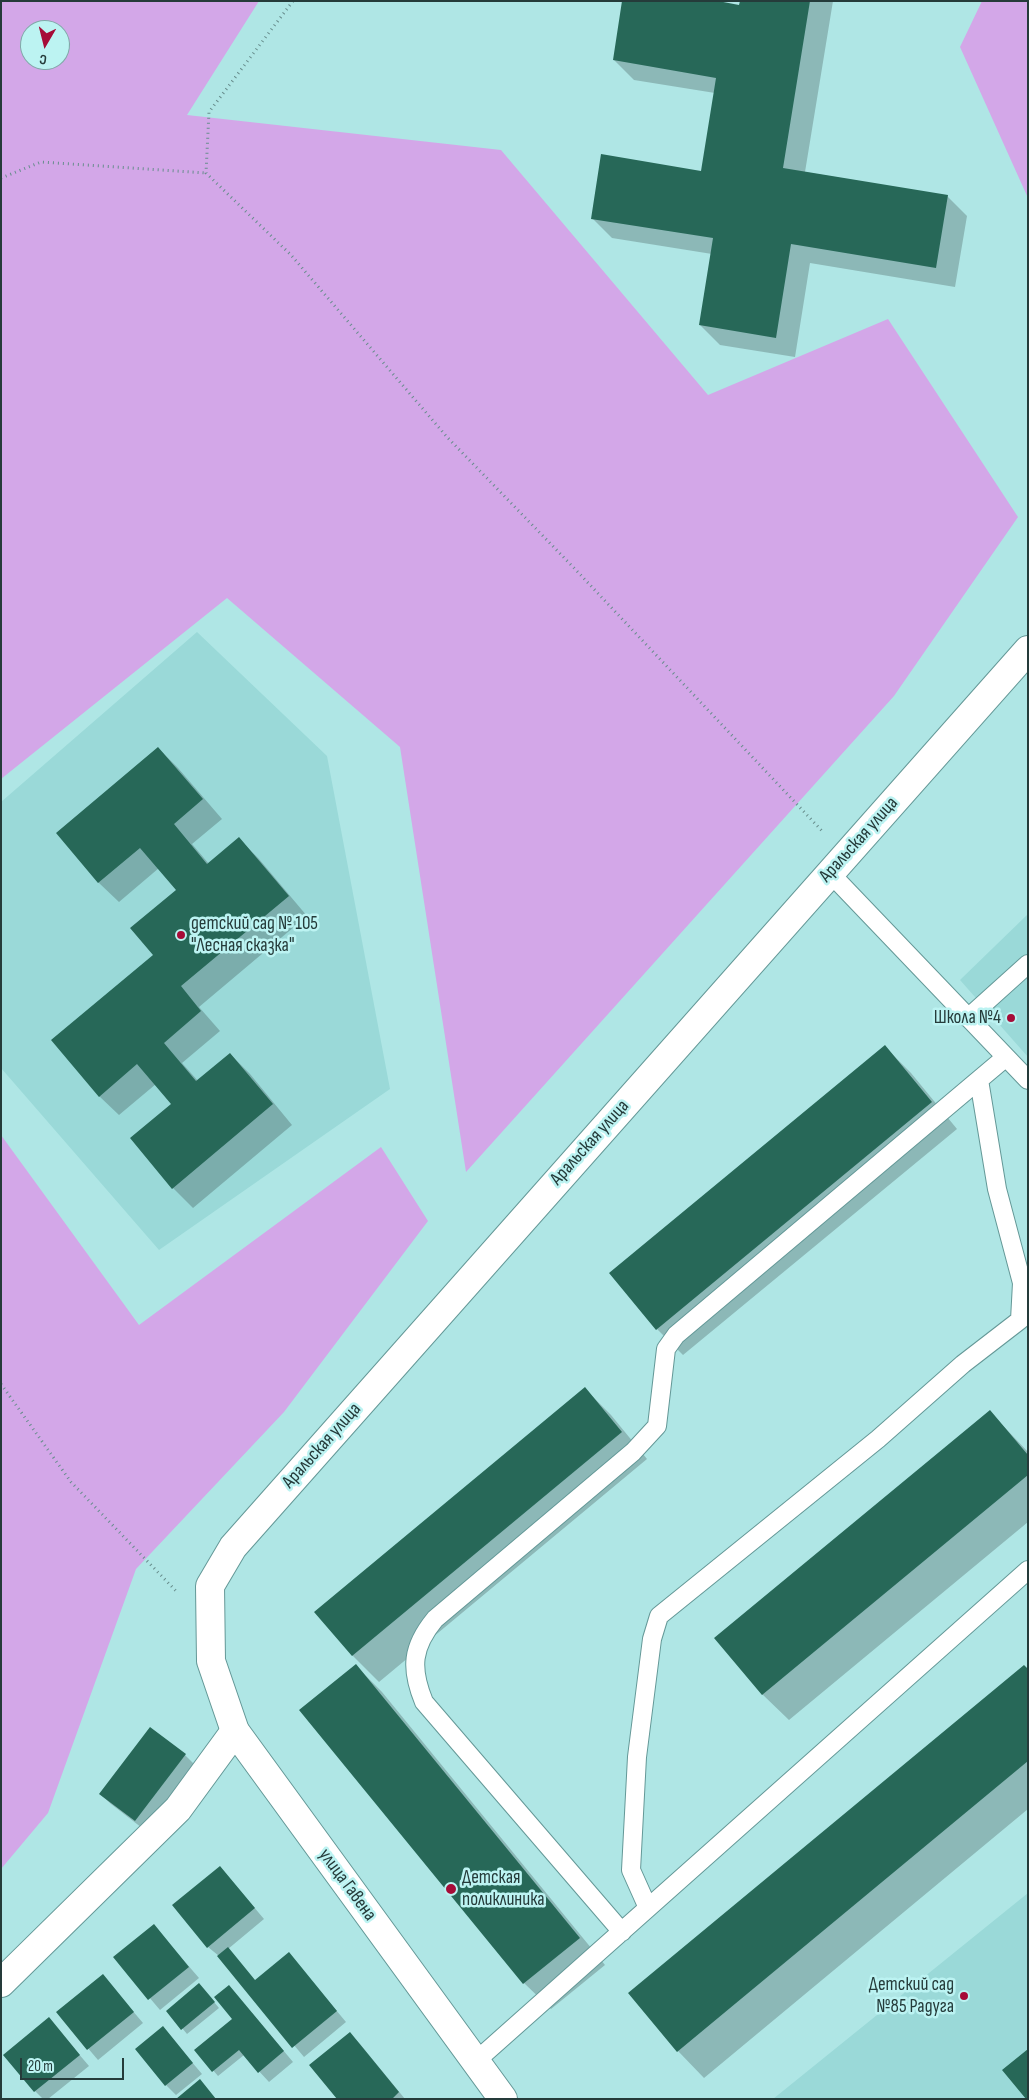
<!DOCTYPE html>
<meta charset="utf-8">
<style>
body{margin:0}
#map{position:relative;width:1029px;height:2100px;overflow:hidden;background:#afe6e5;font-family:"Sofia Sans Condensed",sans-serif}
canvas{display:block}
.frame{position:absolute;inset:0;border:2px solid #253b3a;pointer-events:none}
.north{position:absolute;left:20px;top:20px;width:50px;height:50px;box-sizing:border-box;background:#bcf3f2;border:1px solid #80a9a8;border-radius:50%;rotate:188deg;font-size:14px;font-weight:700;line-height:20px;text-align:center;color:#253b3a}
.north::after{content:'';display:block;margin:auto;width:18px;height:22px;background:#a60c38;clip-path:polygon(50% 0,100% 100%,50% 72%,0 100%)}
.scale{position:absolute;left:20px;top:2058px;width:104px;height:22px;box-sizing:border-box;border:2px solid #253b3a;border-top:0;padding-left:6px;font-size:15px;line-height:18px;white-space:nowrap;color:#253b3a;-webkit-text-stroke:4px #bcf3f2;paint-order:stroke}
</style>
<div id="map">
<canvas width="1029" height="2100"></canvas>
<div class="frame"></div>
<div class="north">С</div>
<div class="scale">20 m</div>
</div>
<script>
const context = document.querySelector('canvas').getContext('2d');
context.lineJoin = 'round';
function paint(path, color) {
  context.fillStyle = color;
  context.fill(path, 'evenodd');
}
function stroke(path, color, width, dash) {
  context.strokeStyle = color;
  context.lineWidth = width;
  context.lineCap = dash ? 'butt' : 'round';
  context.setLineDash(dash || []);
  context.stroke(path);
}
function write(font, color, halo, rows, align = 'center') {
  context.font = font + ' "Sofia Sans Condensed",sans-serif';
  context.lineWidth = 5;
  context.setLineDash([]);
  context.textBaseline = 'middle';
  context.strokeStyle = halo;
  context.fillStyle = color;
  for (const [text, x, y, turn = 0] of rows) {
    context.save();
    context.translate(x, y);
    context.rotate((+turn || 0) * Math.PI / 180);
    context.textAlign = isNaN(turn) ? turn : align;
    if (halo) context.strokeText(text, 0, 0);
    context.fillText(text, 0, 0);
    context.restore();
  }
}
const built = new Path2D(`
 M 197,632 L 327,756 L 390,1089 L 159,1250 L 1,1068 L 1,802 Z
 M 1028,914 L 1028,1057 L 960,980 Z
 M 1028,1893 L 1028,2099 L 773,2099 Z`);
const green = new Path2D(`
 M 1,1 L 259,1 L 187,115 L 501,150 L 708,395 L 888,319 L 1018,517 L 894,696 L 466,1172 L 400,747 L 227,598 L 1,779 ZM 30,30 L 60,30 L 60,60 L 30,60 Z
 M 982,1 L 1028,1 L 1028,198 L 960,47 Z
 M 1,1135 L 139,1325 L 381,1147 L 428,1221 L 284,1412 L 136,1569 L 48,1813 L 1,1869 Z`);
const shadow = new Path2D(`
 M 741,1 L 833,1 L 805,172 L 947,196 L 967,216 L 955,287 L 810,263 L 795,357 L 720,345 L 700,325 L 712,254 L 612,238 L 592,218 L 702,172 L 715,93 L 634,80 L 614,60 L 740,6 Z
 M 158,748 L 178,768 L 222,819 L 192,844 L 209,864 L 239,839 L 259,859 L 307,916 L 199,1007 L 220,1031 L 182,1063 L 198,1081 L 230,1054 L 250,1074 L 292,1125 L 193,1208 L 173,1188 L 131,1138 L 173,1104 L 156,1084 L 119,1115 L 99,1096 L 155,955 L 177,890 L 159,868 L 119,902 L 99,883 L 58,833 Z
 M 885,1047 L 911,1073 L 957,1129 L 683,1355 L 657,1329 Z
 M 585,1389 L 611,1415 L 647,1459 L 379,1682 L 353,1656 L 316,1612 Z
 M 990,1412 L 1028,1452 L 1028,1522 L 789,1720 L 762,1694 Z
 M 356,1666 L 382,1692 L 605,1965 L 551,2009 L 524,1983 L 301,1710 Z
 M 1028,1670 L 1028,1809 L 704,2078 L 678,2051 L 630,1993 Z
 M 150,1729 L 185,1755 L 196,1766 L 146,1831 L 111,1804 L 100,1794 Z
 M 220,1867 L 264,1919 L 228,1949 L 255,1981 L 289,1954 L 346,2022 L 304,2057 L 219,1956 L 208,1947 Z
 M 154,1926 L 199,1978 L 160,2010 L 115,1957 Z
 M 103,1976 L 143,2023 L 98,2060 L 57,2012 Z
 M 204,1990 L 219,2008 L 187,2034 L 168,2011 Z
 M 252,2013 L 293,2062 L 269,2082 L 244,2055 L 218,2076 L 196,2050 Z
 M 49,2019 L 89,2066 L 48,2099 L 43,2099 L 35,2091 Z
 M 163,2028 L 202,2074 L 176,2095 L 166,2085 Z
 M 350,2034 L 360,2044 L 405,2099 L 338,2099 Z`);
const building = new Path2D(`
 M 622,1 L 718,1 L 739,5 L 740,1 L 810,1 L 783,168 L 948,195 L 936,268 L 791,244 L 776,338 L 699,325 L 713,238 L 591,219 L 601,154 L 701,171 L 716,78 L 613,60 Z
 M 158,747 L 203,799 L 174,824 L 207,864 L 239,837 L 289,896 L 181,986 L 201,1011 L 164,1043 L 196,1081 L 230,1053 L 273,1104 L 172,1189 L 130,1138 L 171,1104 L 137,1064 L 99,1097 L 51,1040 L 153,955 L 130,928 L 176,890 L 140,848 L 98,883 L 56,833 Z
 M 885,1045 L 932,1102 L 656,1330 L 609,1273 Z
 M 585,1387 L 622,1432 L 352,1656 L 314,1612 Z
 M 990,1410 L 1028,1455 L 1028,1475 L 762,1695 L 714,1638 Z
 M 356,1664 L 580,1938 L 523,1984 L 299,1710 Z
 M 1024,1665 L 1028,1669 L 1028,1761 L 677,2052 L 628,1993 Z
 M 150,1727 L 186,1754 L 135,1821 L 99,1794 Z
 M 220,1866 L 255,1908 L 207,1948 L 172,1905 Z
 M 154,1924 L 189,1967 L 148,2000 L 113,1957 Z
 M 228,1947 L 255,1980 L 289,1952 L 337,2011 L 292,2048 L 217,1956 Z
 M 103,1974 L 134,2012 L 87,2050 L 56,2012 Z
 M 199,1983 L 215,2002 L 181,2030 L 166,2011 Z
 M 229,1985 L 284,2051 L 258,2073 L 239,2050 L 212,2072 L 194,2050 L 232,2019 L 214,1997 Z
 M 49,2017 L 80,2055 L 34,2092 L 3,2055 Z
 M 163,2026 L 193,2063 L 165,2086 L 135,2049 Z
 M 350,2032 L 399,2092 L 392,2099 L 337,2099 L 309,2065 Z
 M 1028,2049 L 1028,2099 L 1026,2099 L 1002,2070 Z
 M 200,2079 L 216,2099 L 176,2099 Z`);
const path = new Path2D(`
 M 293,1 L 209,112 L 206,173 L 291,255 L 447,437 L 575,569 L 824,833
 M 1,178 L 41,162 L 206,173
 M 1,1384 L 71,1482 L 178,1593`);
const lane = new Path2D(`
 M 830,873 L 1028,1080
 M 968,1018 L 1028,964
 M 648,1908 L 631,1870 L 637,1757 L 652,1639 L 659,1616 L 878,1439 L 963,1364 L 1020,1320 L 1022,1283 L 997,1189 L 979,1080
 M 622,1932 L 424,1702 C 410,1668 412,1647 435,1619 L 633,1452 L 657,1426 L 666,1349 L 676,1335 L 1006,1057
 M 476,2061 L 1028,1570`);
const street = new Path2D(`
 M 1,1983 L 178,1809 L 235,1731`);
const secondary = new Path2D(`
 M 503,2099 L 235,1731 L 211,1661 L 210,1586 L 233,1547 L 1028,650`);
const markers = [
 [181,935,5,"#a60c38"],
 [1011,1018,5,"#a60c38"],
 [451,1889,6,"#a60c38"],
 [964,1996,5,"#a60c38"]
];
const streetNames = [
 ["Аральская улица",859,840,-48],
 ["Аральская улица",590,1143,-48],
 ["Аральская улица",322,1446,-48],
 ["улица Гавена",347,1885,54]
];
const poiNames = [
 ["детский сад № 105",191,924],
 ["\"Лесная сказка\"",191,946],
 ["Школа №4",1001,1018,"right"],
 ["Детская",462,1878],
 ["поликлиника",462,1900],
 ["Детский сад",954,1985,"right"],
 ["№85 Радуга",954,2007,"right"]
];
paint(built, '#9ad9d8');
paint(green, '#d3a7e8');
paint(shadow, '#0003');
paint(building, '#276858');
stroke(lane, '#649897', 20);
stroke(street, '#649897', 30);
stroke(secondary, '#649897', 30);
stroke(path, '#678d8c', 3, [1, 4]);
stroke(lane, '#fff', 18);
stroke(street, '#fff', 28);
stroke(secondary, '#fff', 28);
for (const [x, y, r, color] of markers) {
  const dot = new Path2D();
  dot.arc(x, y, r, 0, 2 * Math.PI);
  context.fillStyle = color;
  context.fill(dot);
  stroke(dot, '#bcf3f2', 2);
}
write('19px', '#253b3a', '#bcf3f2', streetNames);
write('19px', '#253b3a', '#bcf3f2', poiNames, 'left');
</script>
